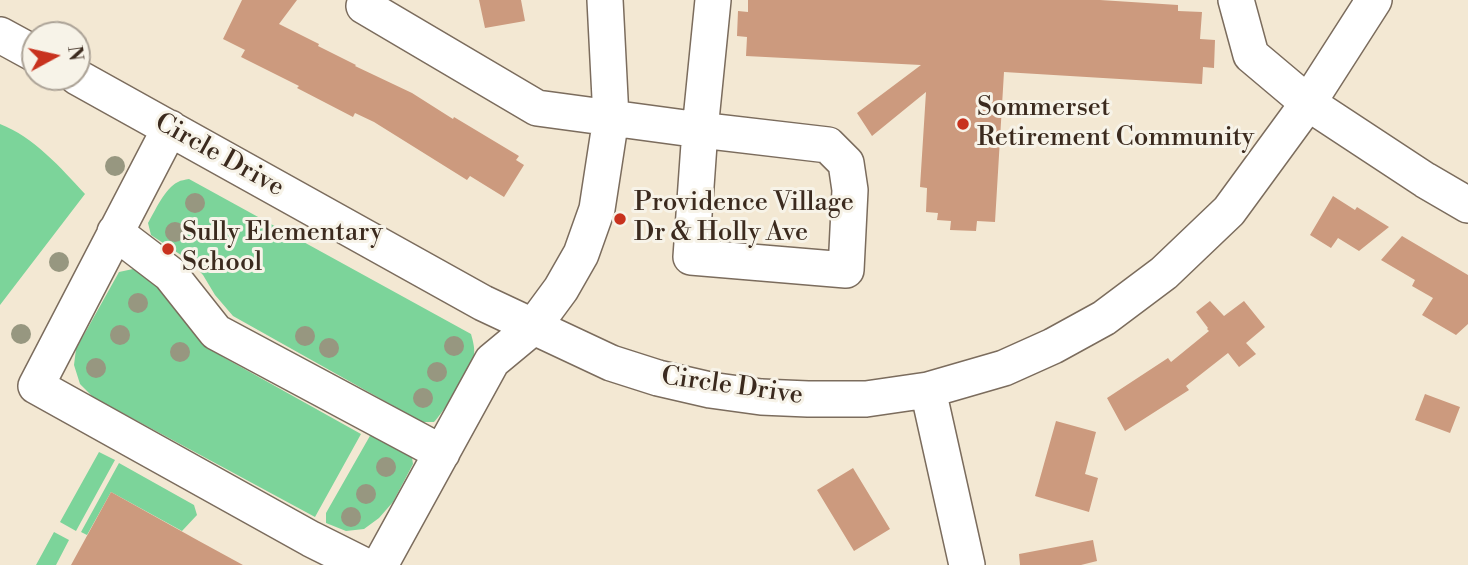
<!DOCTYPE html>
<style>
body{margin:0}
#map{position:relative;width:1468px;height:565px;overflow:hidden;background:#f3e8d3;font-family:"Libre Bodoni",serif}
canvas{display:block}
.north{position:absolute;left:21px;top:21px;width:70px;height:70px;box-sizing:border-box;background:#f7f3e8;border:2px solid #aca397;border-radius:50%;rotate:82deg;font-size:19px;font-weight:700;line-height:28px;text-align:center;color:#3b2a1e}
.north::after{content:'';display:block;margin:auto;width:24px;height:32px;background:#c8321e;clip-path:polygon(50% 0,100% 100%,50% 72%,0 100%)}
</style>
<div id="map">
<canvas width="1468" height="565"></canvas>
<div class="north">N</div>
</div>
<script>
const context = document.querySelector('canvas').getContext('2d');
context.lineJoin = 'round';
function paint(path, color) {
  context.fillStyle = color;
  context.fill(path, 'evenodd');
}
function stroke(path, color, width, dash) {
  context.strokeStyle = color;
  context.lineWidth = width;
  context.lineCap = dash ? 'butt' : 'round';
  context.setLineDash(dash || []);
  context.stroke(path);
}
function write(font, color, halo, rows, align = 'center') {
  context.font = font + ' "Libre Bodoni",serif';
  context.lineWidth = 6;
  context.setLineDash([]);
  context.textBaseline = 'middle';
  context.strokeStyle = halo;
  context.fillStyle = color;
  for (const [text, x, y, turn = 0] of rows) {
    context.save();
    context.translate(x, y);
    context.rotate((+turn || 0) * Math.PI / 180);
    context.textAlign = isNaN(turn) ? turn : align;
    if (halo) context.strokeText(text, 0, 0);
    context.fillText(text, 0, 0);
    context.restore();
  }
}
const green = new Path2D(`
 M 0,124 C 34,137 61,168 85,194 L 0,305 Z
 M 189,179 L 471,334 C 473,341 475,348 474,356 C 472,367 443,413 434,422 L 422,422 L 233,316 L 215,295 L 203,275 L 190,261 L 151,235 L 148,223 C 155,211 165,188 178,182 C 181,180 185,180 189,179 Z
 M 133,269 L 152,274 L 190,326 L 223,357 L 361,434 L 315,517 L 93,397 L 80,384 L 74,365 L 76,349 L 119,272 Z
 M 371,434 L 411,451 L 413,464 L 393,502 L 379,518 L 364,529 L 346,531 L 326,523 L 326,513 Z
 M 99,452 L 115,460 L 76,531 L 60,522 Z
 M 119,463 L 194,505 L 197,515 L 182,531 L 111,492 L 87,535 L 81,532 Z
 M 54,532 L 69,540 L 56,565 L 36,565 Z`);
const building = new Path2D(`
 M 242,0 L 297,0 L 279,24 L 319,44 L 318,46 L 356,65 L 355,66 L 412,93 L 453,119 L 454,117 L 519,156 L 516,160 L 524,165 L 504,197 L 470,176 L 467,180 L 374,122 L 355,113 L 353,117 L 297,88 L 299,86 L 241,57 L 245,50 L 223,39 Z
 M 479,0 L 521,0 L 525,21 L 485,28 Z
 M 748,0 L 1100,0 L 1178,5 L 1178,11 L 1202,12 L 1200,39 L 1215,40 L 1214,68 L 1203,67 L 1202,84 L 1004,72 L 995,222 L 977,221 L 976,231 L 950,230 L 951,221 L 937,220 L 938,213 L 926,212 L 927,188 L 920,187 L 926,92 L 872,136 L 857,113 L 921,65 L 746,56 L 747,37 L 737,36 L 738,11 L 748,12 Z
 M 1333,196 L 1355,210 L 1357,207 L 1389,227 L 1359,251 L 1338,238 L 1331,248 L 1310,235 Z
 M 1402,236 L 1468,275 L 1468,324 L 1456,335 L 1422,315 L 1433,298 L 1412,286 L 1415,280 L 1381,260 Z
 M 1210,301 L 1224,316 L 1244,301 L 1265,327 L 1246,343 L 1256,354 L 1239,367 L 1228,353 L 1186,386 L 1189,390 L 1125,431 L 1107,398 L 1168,358 L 1171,362 L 1209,331 L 1207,329 L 1208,328 L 1196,312 Z
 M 1425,394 L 1460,407 L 1450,433 L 1415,420 Z
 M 1056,421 L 1096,432 L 1085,474 L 1098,478 L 1089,512 L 1035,496 Z
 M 853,468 L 890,529 L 854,551 L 817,490 Z
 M 111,492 L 199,541 L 243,565 L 71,565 Z
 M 1093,540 L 1097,561 L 1081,565 L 1020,565 L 1019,554 Z`);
const minor = new Path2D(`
 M 369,0 L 364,6 L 537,108 L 700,130 L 828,145 L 846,163 L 850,190 L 846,270 L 691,257 L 700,130 L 713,0
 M 1236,0 L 1251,55 L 1308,103 L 1425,180 L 1468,205
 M 0,35 L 35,54
 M 77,77 L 483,303 L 611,363 L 658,378 L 710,390 L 761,397 L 808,399 L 866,399 L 928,390 L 1004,368 L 1053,346 L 1104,318 L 1164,273 L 1229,211 L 1308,103 L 1374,0
 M 170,128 L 36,386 L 311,539 L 363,565
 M 115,232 L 170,274 L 216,332 L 442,453
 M 928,390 L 967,565
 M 380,565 L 492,361 L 533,327 L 561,289 L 581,254 L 597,209 L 611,118 L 605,0`);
const trees = [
 [115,166],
 [195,203],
 [175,232],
 [59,262],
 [138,303],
 [21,334],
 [120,335],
 [305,336],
 [454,346],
 [329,348],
 [180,352],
 [96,368],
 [437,372],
 [423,398],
 [386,467],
 [366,494],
 [351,517]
];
const markers = [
 [963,124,7,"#c8321e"],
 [620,219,7,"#c8321e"],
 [168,249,7,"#c8321e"]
];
const poiNames = [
 ["Sommerset",977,109],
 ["Retirement Community",977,139],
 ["Providence Village",634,204],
 ["Dr & Holly Ave",634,234],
 ["Sully Elementary",182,234],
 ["School",182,264]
];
const streetNames = [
 ["Circle Drive",219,156,29],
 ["Circle Drive",732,387,8]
];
paint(green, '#7cd49a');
paint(building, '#cc9a7e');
stroke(minor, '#7b6c5d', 38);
stroke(minor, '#fff', 35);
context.fillStyle = '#979780';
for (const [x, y] of trees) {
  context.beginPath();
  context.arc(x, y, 10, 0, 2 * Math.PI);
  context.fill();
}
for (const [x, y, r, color] of markers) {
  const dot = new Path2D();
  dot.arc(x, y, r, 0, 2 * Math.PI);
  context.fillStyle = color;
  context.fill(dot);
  stroke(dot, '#f7f3e8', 2.5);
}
write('26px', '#3b2a1e', '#f7f3e8', poiNames, 'left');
write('26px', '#3b2a1e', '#f7f3e8', streetNames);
</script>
